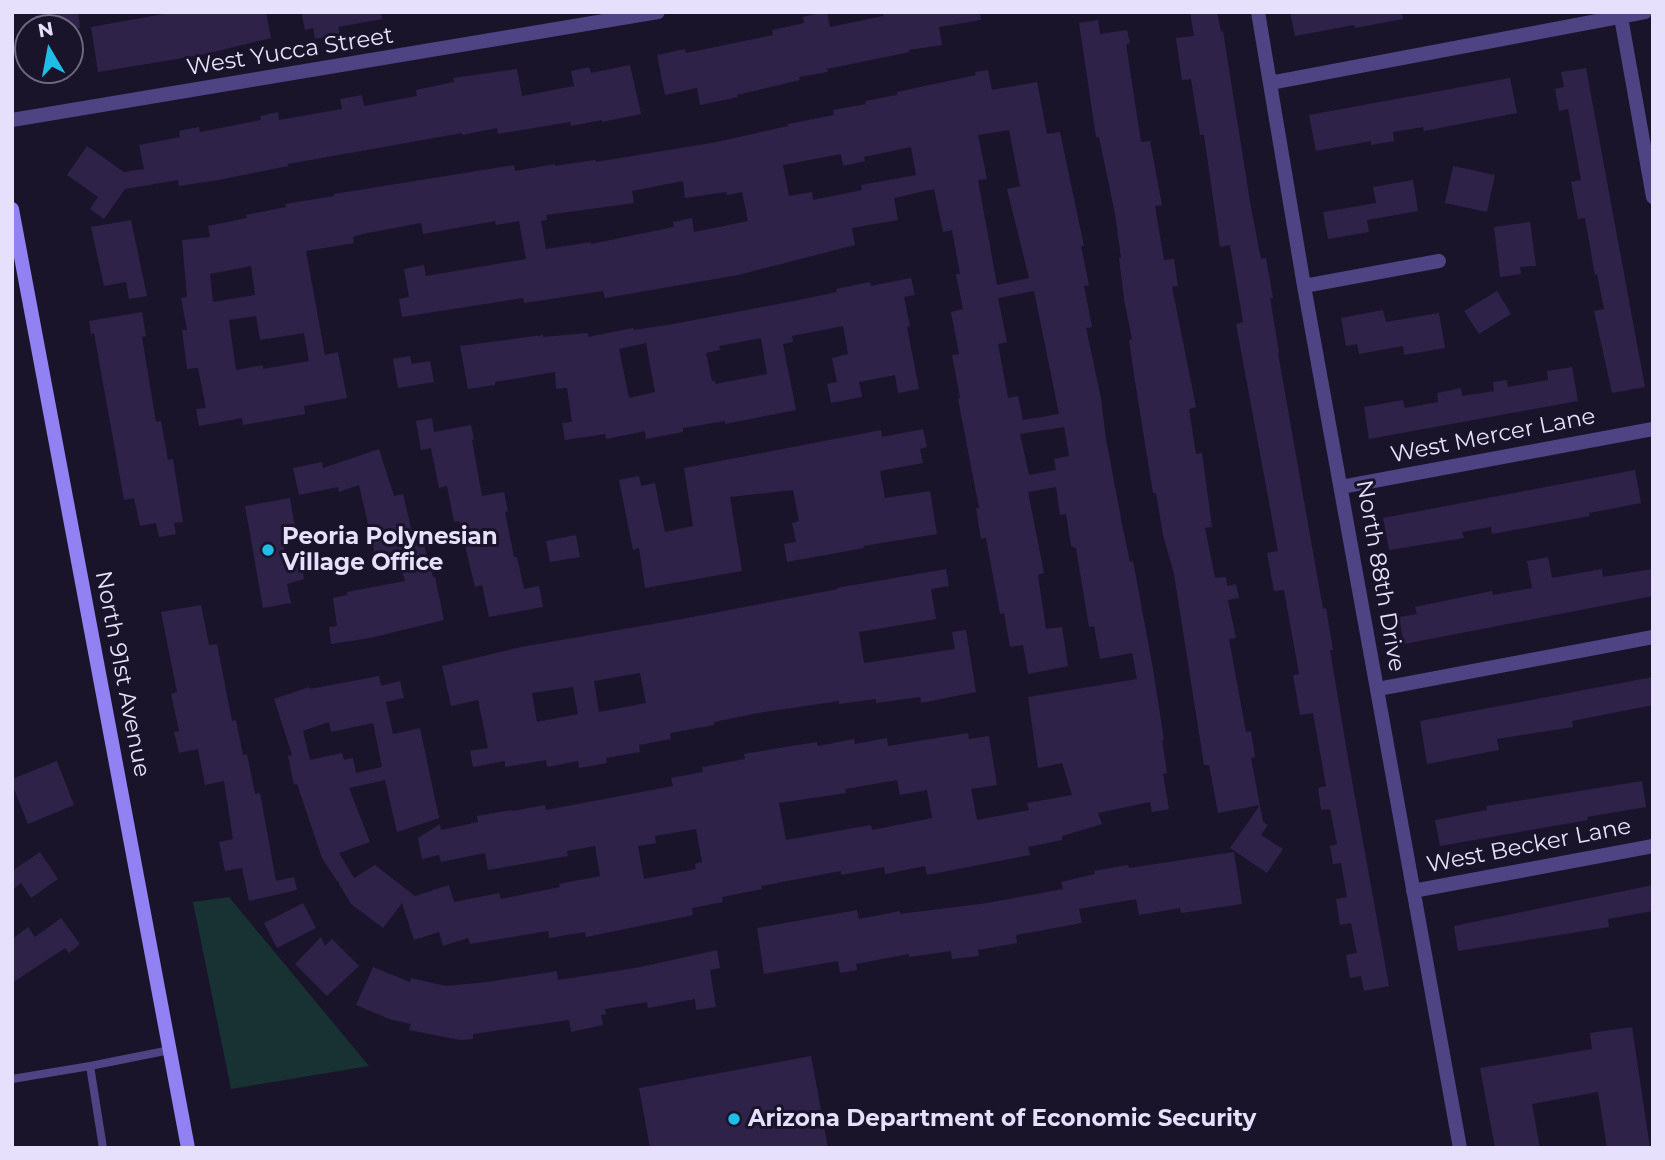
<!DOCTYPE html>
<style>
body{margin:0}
#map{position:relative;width:1665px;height:1160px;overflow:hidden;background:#1a142a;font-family:Montserrat,sans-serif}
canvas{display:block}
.frame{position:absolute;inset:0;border:14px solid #e6e0fc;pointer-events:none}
.north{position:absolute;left:14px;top:14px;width:70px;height:70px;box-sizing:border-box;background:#1a142a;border:2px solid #6c667e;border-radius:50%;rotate:350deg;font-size:19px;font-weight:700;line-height:28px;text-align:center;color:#e6e0fc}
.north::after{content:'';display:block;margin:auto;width:24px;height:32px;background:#20bde8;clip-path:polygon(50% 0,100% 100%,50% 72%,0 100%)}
</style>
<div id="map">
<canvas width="1665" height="1160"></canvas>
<div class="frame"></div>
<div class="north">N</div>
</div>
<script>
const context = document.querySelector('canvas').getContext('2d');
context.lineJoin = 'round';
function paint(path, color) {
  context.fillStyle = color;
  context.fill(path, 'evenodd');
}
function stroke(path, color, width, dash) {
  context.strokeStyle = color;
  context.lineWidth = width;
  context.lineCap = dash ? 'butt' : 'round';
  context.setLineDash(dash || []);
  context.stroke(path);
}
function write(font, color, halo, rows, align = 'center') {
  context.font = font + ' Montserrat,sans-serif';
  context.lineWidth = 6;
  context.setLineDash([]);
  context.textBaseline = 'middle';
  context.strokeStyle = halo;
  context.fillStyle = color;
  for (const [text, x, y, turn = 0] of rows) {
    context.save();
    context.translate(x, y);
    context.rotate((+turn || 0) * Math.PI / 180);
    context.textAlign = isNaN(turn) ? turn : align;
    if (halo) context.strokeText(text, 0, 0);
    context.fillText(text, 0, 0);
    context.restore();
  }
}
const green = new Path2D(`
 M 229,897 L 369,1066 L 231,1089 L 193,902 Z`);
const building = new Path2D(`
 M 60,12 L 78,12 L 80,28 L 50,28 Z
 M 175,12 L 266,12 L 271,38 L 201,55 L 98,72 L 91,27 Z
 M 301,12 L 381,12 L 382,19 L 338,27 L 340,34 L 315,39 L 313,28 L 305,30 Z
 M 824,12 L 827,12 L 830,27 L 883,16 L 883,12 L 980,12 L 981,20 L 939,27 L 942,45 L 909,50 L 910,52 L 827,69 L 828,72 L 799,77 L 800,80 L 737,95 L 738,97 L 700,105 L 697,88 L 665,95 L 657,55 L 685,49 L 686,53 L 773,35 L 772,30 L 804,23 L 803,17 Z
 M 1190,12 L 1217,12 L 1221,32 L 1223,31 L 1250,202 L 1261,259 L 1266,258 L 1273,298 L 1270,298 L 1279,352 L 1278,353 L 1323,609 L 1326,608 L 1333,650 L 1330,650 L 1349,764 L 1389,986 L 1364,991 L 1361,976 L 1350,978 L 1346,955 L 1357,953 L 1351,923 L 1340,925 L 1336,899 L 1347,897 L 1341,863 L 1333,864 L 1330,846 L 1337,844 L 1330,809 L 1321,810 L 1318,788 L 1326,786 L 1313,713 L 1300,715 L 1293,675 L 1299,674 L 1284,590 L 1274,591 L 1267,553 L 1278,551 L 1236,324 L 1243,322 L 1230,245 L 1220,247 L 1204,135 L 1200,135 L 1191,79 L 1182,80 L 1176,38 L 1194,36 Z
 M 1290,12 L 1402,12 L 1403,19 L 1355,28 L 1354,25 L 1295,36 Z
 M 1098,20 L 1100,34 L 1127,30 L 1130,43 L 1126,44 L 1141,142 L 1150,141 L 1162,205 L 1155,206 L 1164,260 L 1174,259 L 1178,286 L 1172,287 L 1196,407 L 1189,409 L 1196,454 L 1202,453 L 1212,527 L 1205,528 L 1215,578 L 1226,577 L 1227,586 L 1236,584 L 1239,598 L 1228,600 L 1236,638 L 1229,639 L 1246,732 L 1251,731 L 1255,757 L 1251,758 L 1263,822 L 1268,825 L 1261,835 L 1283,849 L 1267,873 L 1230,848 L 1260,805 L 1218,813 L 1209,765 L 1204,765 L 1174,574 L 1163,535 L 1156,493 L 1153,493 L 1134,375 L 1129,340 L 1132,339 L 1124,299 L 1119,258 L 1121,258 L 1115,214 L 1099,137 L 1096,137 L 1079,23 Z
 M 630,65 L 641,114 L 602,122 L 602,120 L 571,126 L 570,122 L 498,134 L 497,128 L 462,135 L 462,133 L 288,164 L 288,166 L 218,180 L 179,186 L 178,180 L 125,189 L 104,219 L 90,209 L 98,197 L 67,175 L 87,146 L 124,172 L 144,169 L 139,145 L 180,137 L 179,131 L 199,127 L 200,132 L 261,120 L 260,116 L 278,112 L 279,120 L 342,109 L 340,99 L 362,95 L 364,106 L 417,96 L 416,90 L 454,82 L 453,78 L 517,69 L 522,96 L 574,86 L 571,71 L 589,67 L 591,73 Z
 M 1586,68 L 1645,387 L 1612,393 L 1594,311 L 1604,309 L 1597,274 L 1595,275 L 1585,218 L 1578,219 L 1571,182 L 1581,180 L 1568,109 L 1559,111 L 1555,89 L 1564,87 L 1561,72 Z
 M 988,70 L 992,90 L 1037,82 L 1047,134 L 1060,132 L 1084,246 L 1081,246 L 1089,285 L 1084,286 L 1092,327 L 1086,328 L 1101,398 L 1106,439 L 1123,529 L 1130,562 L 1133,561 L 1153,669 L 1164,740 L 1162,740 L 1167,773 L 1163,774 L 1169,809 L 1152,812 L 1150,802 L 1098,813 L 1102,824 L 1062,836 L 1062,840 L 1028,847 L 1030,855 L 927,875 L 925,866 L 885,874 L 884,867 L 841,875 L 841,871 L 761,886 L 762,889 L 722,897 L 723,902 L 692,908 L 693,915 L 586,937 L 585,932 L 549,938 L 548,931 L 470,944 L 468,938 L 443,946 L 439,932 L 414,940 L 402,903 L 383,928 L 351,904 L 339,884 L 339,881 L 337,881 L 322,858 L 297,784 L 294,785 L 288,756 L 292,755 L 274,699 L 309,687 L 310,689 L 379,676 L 381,686 L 400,681 L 404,698 L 386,702 L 393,734 L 420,728 L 439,818 L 397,832 L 385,780 L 349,788 L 370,842 L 339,853 L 354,878 L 375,865 L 415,896 L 449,885 L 454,902 L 499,893 L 501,899 L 560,887 L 559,884 L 600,876 L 595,846 L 567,851 L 568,856 L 488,870 L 485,853 L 441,862 L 439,855 L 422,859 L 418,838 L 440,824 L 441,830 L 478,822 L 477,816 L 512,810 L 513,811 L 545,805 L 546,810 L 673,786 L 671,778 L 703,772 L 702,767 L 745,759 L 744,754 L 779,748 L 817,742 L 818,746 L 854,739 L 855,744 L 887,738 L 888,746 L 968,733 L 969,739 L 989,736 L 997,785 L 971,789 L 977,820 L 1029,810 L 1027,803 L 1072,795 L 1062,763 L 1038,768 L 1028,697 L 1137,679 L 1132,653 L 1100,659 L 1094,626 L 1089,627 L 1076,548 L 1071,546 L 1066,514 L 1060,515 L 1056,487 L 1028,492 L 1044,573 L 1038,575 L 1046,629 L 1062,627 L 1068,666 L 1028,674 L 1023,645 L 1010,647 L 1004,613 L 1000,614 L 986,538 L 981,539 L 976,508 L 979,508 L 958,399 L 960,398 L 952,355 L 959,354 L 951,312 L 963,309 L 956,274 L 960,274 L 952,230 L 943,232 L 934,189 L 894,198 L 898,220 L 852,228 L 855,245 L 738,275 L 605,298 L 603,291 L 524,303 L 523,298 L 402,317 L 399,299 L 409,297 L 404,269 L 424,265 L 426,276 L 526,259 L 519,221 L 496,225 L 495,221 L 423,234 L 421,223 L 362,234 L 353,237 L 354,243 L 306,251 L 325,355 L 338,352 L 347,398 L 304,406 L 305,414 L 243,425 L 242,418 L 199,426 L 196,409 L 206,408 L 198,368 L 187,369 L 182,330 L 187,330 L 181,298 L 187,297 L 182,240 L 210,237 L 208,226 L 247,218 L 246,215 L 286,207 L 285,204 L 334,196 L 334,194 L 514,165 L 515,171 L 555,164 L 555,166 L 595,160 L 596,162 L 717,142 L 788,126 L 788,124 L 834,115 L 833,110 L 866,104 L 865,101 L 897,95 L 897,92 L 976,75 L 975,72 ZM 1009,130 L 1020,186 L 1007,189 L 1029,278 L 997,285 L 978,180 L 987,179 L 978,135 ZM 911,147 L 916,175 L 861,185 L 862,190 L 813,200 L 812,192 L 789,196 L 783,165 L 841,154 L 843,166 L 865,161 L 864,157 ZM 683,181 L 685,198 L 726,192 L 727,195 L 742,192 L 748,221 L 694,232 L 692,218 L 673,222 L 674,227 L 591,244 L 591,242 L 546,249 L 541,221 L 547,220 L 546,215 L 634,203 L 632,191 ZM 251,266 L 255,295 L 213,302 L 210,274 ZM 1034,291 L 1059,414 L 1023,420 L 1018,396 L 1008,398 L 998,344 L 1007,342 L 998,298 ZM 256,316 L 260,340 L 304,333 L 309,361 L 263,369 L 263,365 L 236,370 L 229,320 ZM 1064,427 L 1069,456 L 1054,459 L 1056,470 L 1029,475 L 1020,434 ZM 329,722 L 331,732 L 373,723 L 382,767 L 356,773 L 353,758 L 344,760 L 342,753 L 310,760 L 303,731 ZM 897,780 L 900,795 L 927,790 L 932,818 L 872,830 L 871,825 L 786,840 L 779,803 L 846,793 L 845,789 ZM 696,829 L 702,862 L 695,864 L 696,869 L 644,879 L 638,846 L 656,843 L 655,836 Z
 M 1510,78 L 1517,113 L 1424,131 L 1423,127 L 1393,132 L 1394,141 L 1371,145 L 1371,141 L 1316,151 L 1309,115 Z
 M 1453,166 L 1495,175 L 1487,212 L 1445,203 Z
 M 1413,180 L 1418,211 L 1367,220 L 1369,232 L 1328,239 L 1323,212 L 1376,203 L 1373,187 Z
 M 131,220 L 147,296 L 129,299 L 126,282 L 104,286 L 91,227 Z
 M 1530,222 L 1536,266 L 1520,267 L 1521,274 L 1500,277 L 1494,227 Z
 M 911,278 L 915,295 L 904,297 L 910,326 L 907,327 L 919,389 L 898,393 L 895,375 L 859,382 L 862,397 L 831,403 L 827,384 L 837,382 L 832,358 L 848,354 L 843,326 L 792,336 L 793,342 L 783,344 L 796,410 L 725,424 L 725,421 L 683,428 L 683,432 L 646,439 L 645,431 L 606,439 L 605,434 L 565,440 L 562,423 L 572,422 L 567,388 L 556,389 L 555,372 L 495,382 L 495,385 L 468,389 L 460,346 L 543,335 L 543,337 L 588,333 L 588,337 L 633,328 L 634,330 L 673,324 L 794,301 L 837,292 L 836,289 L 870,282 L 871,286 ZM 761,338 L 767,374 L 715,384 L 715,381 L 712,381 L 706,353 L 720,350 L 719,346 ZM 646,343 L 655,392 L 629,398 L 619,349 Z
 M 1497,291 L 1511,314 L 1479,334 L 1464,311 Z
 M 1383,310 L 1386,322 L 1439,313 L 1445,348 L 1404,355 L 1403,346 L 1359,354 L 1357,344 L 1346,346 L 1341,318 Z
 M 142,312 L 146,336 L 142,337 L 156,422 L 161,421 L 168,460 L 173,459 L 183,522 L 174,523 L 176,534 L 159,537 L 156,523 L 140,526 L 134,498 L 124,500 L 94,333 L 91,334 L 89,321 Z
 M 410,356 L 412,364 L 430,361 L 434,382 L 398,388 L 393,359 Z
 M 1572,367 L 1578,401 L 1369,439 L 1364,407 L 1403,400 L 1405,408 L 1438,402 L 1437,393 L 1461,388 L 1462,396 L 1494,391 L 1493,382 L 1507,380 L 1508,387 L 1548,380 L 1547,371 Z
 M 432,418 L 434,432 L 471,425 L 474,439 L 472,440 L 482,496 L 504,492 L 508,511 L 505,512 L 514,557 L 517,557 L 524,589 L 539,586 L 543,607 L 489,617 L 482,585 L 475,587 L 459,521 L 454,522 L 447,486 L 439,488 L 431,448 L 421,450 L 416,421 Z
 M 923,429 L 927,447 L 920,449 L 923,463 L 880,471 L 885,498 L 930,491 L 937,534 L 863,546 L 864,548 L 787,562 L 784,544 L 796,542 L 792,523 L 799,521 L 793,490 L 730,497 L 742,571 L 645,588 L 639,548 L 633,550 L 619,480 L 639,476 L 641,486 L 655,483 L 665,532 L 693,526 L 684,468 L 881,430 L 882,437 Z
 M 379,449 L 394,496 L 403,494 L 413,536 L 421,534 L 433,577 L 435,577 L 444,620 L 370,638 L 331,644 L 329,627 L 337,626 L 333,598 L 347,595 L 347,592 L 405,581 L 397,553 L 376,559 L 359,485 L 339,492 L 338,487 L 299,495 L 293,468 L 322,462 L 323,468 Z
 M 1635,470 L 1641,503 L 1589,513 L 1590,516 L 1492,534 L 1491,527 L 1462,532 L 1464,538 L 1389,550 L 1383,518 Z
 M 290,498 L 296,533 L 282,536 L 287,566 L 301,564 L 304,579 L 287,584 L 291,603 L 263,608 L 245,506 Z
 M 576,535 L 580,557 L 550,562 L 546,541 Z
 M 1548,557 L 1552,578 L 1602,569 L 1603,577 L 1653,569 L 1653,596 L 1404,644 L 1399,617 L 1417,614 L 1415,607 L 1492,591 L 1493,595 L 1532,588 L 1527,561 Z
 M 946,569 L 949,586 L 931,589 L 936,619 L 859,632 L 864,663 L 955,649 L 952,632 L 966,630 L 976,692 L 921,703 L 920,697 L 876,703 L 876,699 L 839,704 L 839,701 L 758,713 L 714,722 L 714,725 L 670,733 L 671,739 L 639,745 L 640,752 L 606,758 L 607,763 L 579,768 L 578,761 L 547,767 L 546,760 L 505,767 L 505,761 L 473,767 L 470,751 L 488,748 L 478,700 L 451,706 L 442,666 L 521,647 L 682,619 L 838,589 L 837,588 ZM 640,673 L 646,703 L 599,712 L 594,681 ZM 573,687 L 578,714 L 537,722 L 532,693 Z
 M 201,605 L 209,645 L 217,644 L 232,721 L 236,720 L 243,755 L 247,754 L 255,794 L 260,793 L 276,881 L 294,877 L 297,890 L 249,901 L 242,868 L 225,871 L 219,842 L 233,839 L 224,781 L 205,785 L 198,749 L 179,753 L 174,732 L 179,731 L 171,694 L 177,692 L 161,612 Z
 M 1653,677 L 1653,705 L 1572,721 L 1573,727 L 1497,739 L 1499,750 L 1427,764 L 1420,721 Z
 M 57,761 L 74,805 L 28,824 L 12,784 L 12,779 Z
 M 1642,781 L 1646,807 L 1587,817 L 1588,820 L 1440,846 L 1435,820 L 1487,810 L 1486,806 Z
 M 40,852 L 58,879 L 31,898 L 21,883 L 12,890 L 12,871 Z
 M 1234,852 L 1242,904 L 1181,913 L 1180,908 L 1139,915 L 1136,899 L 1079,909 L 1082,923 L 1016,935 L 1017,943 L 978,950 L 979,956 L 952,959 L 951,951 L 909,957 L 909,954 L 856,964 L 857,970 L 840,973 L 838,961 L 764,974 L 757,928 L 857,910 L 859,919 L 900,911 L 900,914 L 987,903 L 1063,889 L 1061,882 L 1095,874 L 1094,871 L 1128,865 L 1129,868 Z
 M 1653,885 L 1653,911 L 1608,919 L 1609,927 L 1458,951 L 1454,926 Z
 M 303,903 L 316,928 L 277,948 L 264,923 Z
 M 61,918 L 80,944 L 69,953 L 65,948 L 12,983 L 12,939 L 28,927 L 35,937 Z
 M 321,937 L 325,946 L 332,939 L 359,966 L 327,996 L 295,964 Z
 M 717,950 L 720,968 L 710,970 L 716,1007 L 696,1010 L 695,999 L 648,1008 L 647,1002 L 605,1009 L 606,1014 L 601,1015 L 603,1025 L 571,1032 L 569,1020 L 473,1034 L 473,1039 L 460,1040 L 409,1030 L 411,1024 L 389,1019 L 356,1005 L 373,967 L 410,982 L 411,978 L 446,986 L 488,982 L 557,971 L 558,980 L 641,967 Z
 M 1632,1027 L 1650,1148 L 1607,1148 L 1598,1092 L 1532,1104 L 1540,1148 L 1495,1148 L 1480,1068 L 1592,1049 L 1590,1033 Z
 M 811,1056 L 828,1148 L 650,1148 L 639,1088 Z`);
const service = new Path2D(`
 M 12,1079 L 90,1066
 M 103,1148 L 90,1066 L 170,1050`);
const minor = new Path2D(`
 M 1258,12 L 1304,286 L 1460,1148
 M 1621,17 L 1653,197
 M 1270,83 L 1645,12
 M 12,120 L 658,12
 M 1304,286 L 1439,261
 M 1341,487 L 1653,429
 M 1378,689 L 1653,637
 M 1413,891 L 1653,846`);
const secondary = new Path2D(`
 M 12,209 L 188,1148`);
const markers = [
 [268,550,7,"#20bde8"],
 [734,1119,7,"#20bde8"]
];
const streetNames = [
 ["West Yucca Street",290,52,-9],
 ["West Mercer Lane",1493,436,-11],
 ["North 88th Drive",1380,576,80],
 ["North 91st Avenue",122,674,79],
 ["West Becker Lane",1529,846,-11]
];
const poiNames = [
 ["Peoria Polynesian",282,537],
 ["Village Office",282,563],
 ["Arizona Department of Economic Security",748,1119]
];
paint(green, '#183133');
paint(building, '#2e2249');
stroke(service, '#4e4484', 8);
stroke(minor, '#4e4484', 14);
stroke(secondary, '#9181f2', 14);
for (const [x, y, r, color] of markers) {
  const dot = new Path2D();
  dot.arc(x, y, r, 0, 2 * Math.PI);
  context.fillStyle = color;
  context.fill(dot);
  stroke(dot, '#1a142a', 2.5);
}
write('23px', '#e6e0fc', '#1a142a', streetNames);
write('bold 23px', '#e6e0fc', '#1a142a', poiNames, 'left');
</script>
